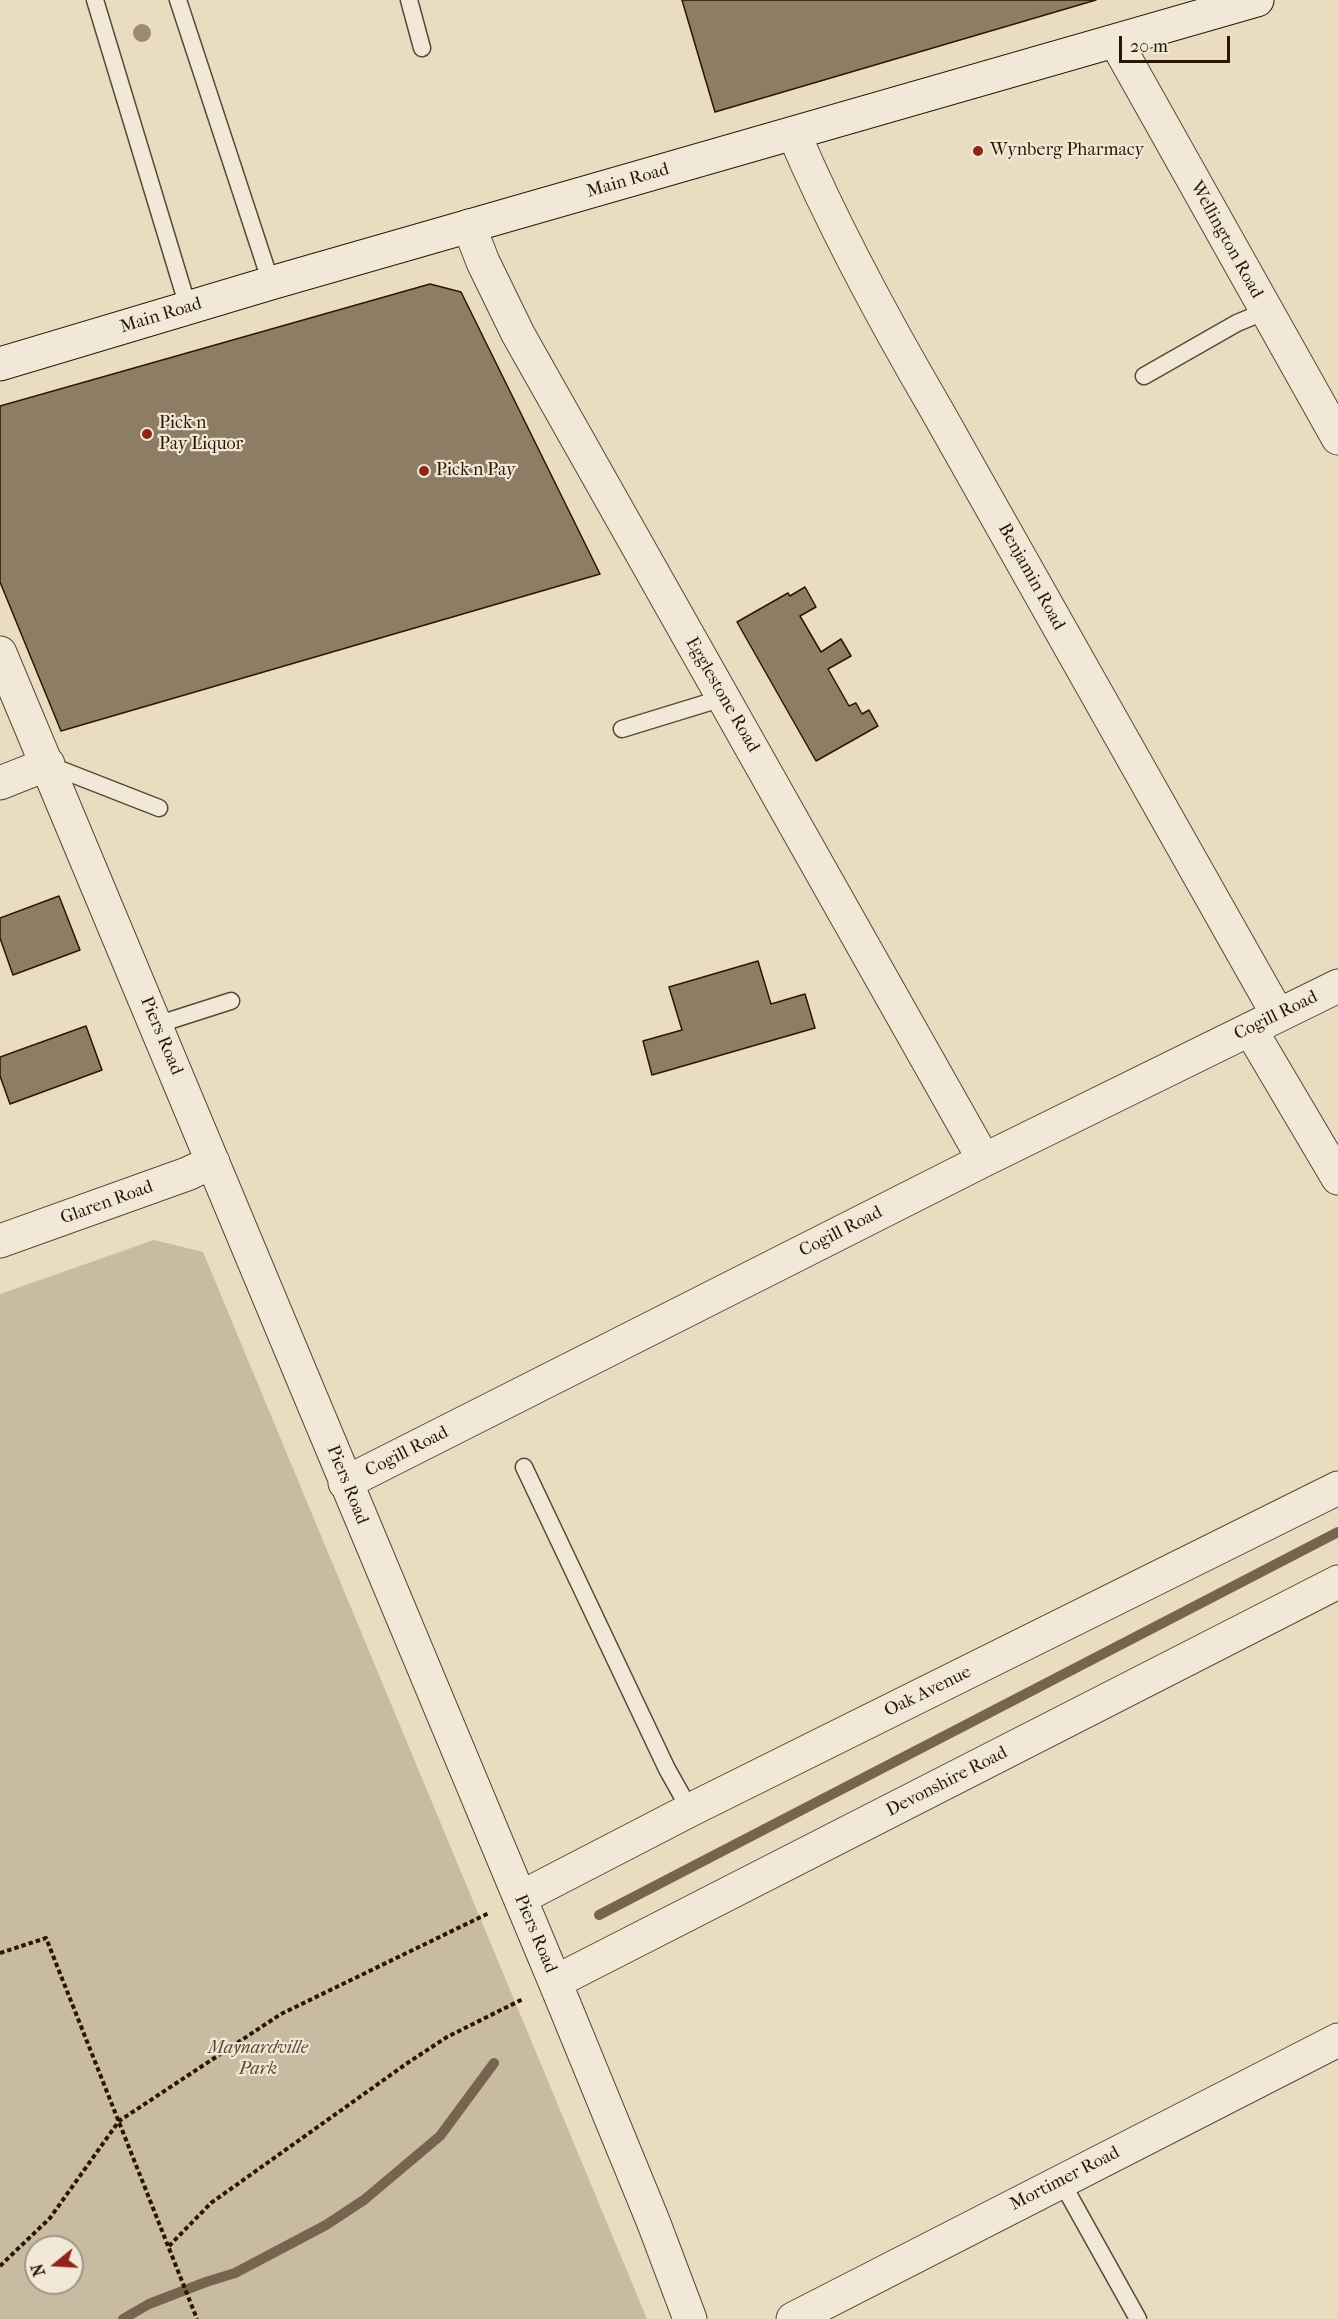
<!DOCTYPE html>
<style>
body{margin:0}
#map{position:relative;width:1338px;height:2319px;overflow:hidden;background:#e9dcc1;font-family:"IM FELL French Canon",serif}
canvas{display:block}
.north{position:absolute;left:24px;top:2235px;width:60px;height:60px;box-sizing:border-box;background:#f1e8d7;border:2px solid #a19482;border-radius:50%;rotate:252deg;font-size:16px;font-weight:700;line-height:24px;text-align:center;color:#2a1702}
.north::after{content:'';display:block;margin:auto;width:21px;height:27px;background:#8f2418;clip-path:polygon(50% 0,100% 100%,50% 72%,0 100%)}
.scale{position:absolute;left:1119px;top:36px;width:111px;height:27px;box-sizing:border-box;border:3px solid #2a1702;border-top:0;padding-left:8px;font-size:18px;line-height:21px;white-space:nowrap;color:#2a1702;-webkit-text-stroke:4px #f1e8d7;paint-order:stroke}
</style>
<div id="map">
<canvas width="1338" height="2319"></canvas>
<div class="north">N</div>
<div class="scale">20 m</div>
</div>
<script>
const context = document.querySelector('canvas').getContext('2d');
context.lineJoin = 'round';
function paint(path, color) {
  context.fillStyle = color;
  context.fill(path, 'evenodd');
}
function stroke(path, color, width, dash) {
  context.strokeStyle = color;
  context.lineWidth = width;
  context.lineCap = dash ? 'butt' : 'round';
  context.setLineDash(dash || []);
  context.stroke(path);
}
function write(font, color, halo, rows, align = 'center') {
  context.font = font + ' "IM FELL French Canon",serif';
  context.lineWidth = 4.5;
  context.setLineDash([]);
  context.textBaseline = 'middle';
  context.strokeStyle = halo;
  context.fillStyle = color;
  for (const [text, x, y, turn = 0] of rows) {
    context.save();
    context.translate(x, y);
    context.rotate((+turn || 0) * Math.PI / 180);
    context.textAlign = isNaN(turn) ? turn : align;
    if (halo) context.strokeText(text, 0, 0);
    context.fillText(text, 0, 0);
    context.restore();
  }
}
const green = new Path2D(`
 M 154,1240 L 203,1252 L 647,2319 L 0,2319 L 0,1294 ZM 36,2247 L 72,2247 L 72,2283 L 36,2283 Z`);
const stream = new Path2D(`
 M 599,1915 L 1338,1532
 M 123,2319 L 149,2304 L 206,2282 L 235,2273 L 326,2225 L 364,2200 L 440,2136 L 494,2063`);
const building = new Path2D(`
 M 682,0 L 1096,0 L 715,112 Z
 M 430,284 L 461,292 L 600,574 L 61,731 L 0,582 L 0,406 Z
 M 805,587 L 816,607 L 800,616 L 821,652 L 841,639 L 851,656 L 828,669 L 849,706 L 856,703 L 862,714 L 869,710 L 878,726 L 816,761 L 737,622 L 788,593 L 790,596 Z
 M 59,896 L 80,950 L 13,975 L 0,938 L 0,918 Z
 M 758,961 L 771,1004 L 805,994 L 815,1028 L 652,1075 L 643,1041 L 682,1030 L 669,987 Z
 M 86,1026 L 102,1070 L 10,1104 L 0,1076 L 0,1057 Z`);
const path = new Path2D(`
 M 0,1953 L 46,1938 L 197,2319
 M 169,2246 L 211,2203 L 406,2064 L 447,2037 L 523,1999
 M 0,2266 L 50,2218 L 119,2121 L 281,2014 L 489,1913`);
const lane = new Path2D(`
 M 95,0 L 188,307
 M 178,0 L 271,283
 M 409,0 L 422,48
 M 1144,376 L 1237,323 L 1266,311
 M 622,729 L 723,698
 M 49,765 L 159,808
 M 156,1025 L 231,1001
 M 524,1467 L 667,1769 L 690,1810
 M 1061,2181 L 1138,2319`);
const street = new Path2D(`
 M 1116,42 L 1338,438
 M 794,134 C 835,230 884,320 936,409 L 1278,1015
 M 469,226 L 483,262 L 518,334 L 984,1160
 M 0,653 L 555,1982 L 653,2221 L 690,2319
 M 0,783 L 48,764
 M 1250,1029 L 1338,1178
 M 0,1241 L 187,1174 L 213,1162
 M 345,1483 L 984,1160 L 1338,986
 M 520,1898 L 690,1810 L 1338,1488
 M 555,1982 L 1338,1582
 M 793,2319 L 1338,2040`);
const secondary = new Path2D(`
 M 0,364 L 271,283 L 1257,0`);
const trees = [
 [142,33]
];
const markers = [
 [978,151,6,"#8f2418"],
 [147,434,6,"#8f2418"],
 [424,471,6,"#8f2418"]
];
const poiNames = [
 ["Wynberg Pharmacy",990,151],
 ["Pick n",159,424],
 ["Pay Liquor",159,445],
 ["Pick n Pay",436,471]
];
const streetNames = [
 ["Main Road",628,181,-16],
 ["Wellington Road",1226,240,61],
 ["Main Road",161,316,-17],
 ["Benjamin Road",1031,577,61],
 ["Egglestone Road",722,695,60],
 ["Cogill Road",1276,1016,-26],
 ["Piers Road",161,1036,67],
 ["Glaren Road",107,1203,-20],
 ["Cogill Road",841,1232,-27],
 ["Cogill Road",407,1452,-27],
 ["Piers Road",347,1485,68],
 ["Oak Avenue",928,1692,-26],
 ["Devonshire Road",947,1782,-27],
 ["Piers Road",535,1934,67],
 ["Mortimer Road",1065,2179,-27]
];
const parkNames = [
 ["Maynardville",258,2049],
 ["Park",258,2070]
];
paint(green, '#c9bba1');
stroke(stream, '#76654e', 10);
paint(building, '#8d7d65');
stroke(building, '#2a1702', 1.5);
stroke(lane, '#5a4832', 19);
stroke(street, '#5a4832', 35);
stroke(secondary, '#2a1702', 35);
stroke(path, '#2a1702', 4, [4.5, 3]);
stroke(lane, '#f1e8d7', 16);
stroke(street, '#f1e8d7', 33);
stroke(secondary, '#f1e8d7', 33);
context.fillStyle = '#9a8b72';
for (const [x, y] of trees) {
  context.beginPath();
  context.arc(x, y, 9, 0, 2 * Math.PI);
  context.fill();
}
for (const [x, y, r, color] of markers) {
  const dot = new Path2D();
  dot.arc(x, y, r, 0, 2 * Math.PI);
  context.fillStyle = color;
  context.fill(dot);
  stroke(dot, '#f1e8d7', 2);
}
write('18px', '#2a1702', '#f1e8d7', poiNames, 'left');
write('18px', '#2a1702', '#f1e8d7', streetNames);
write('italic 18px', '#5a4832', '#f1e8d7', parkNames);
</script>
